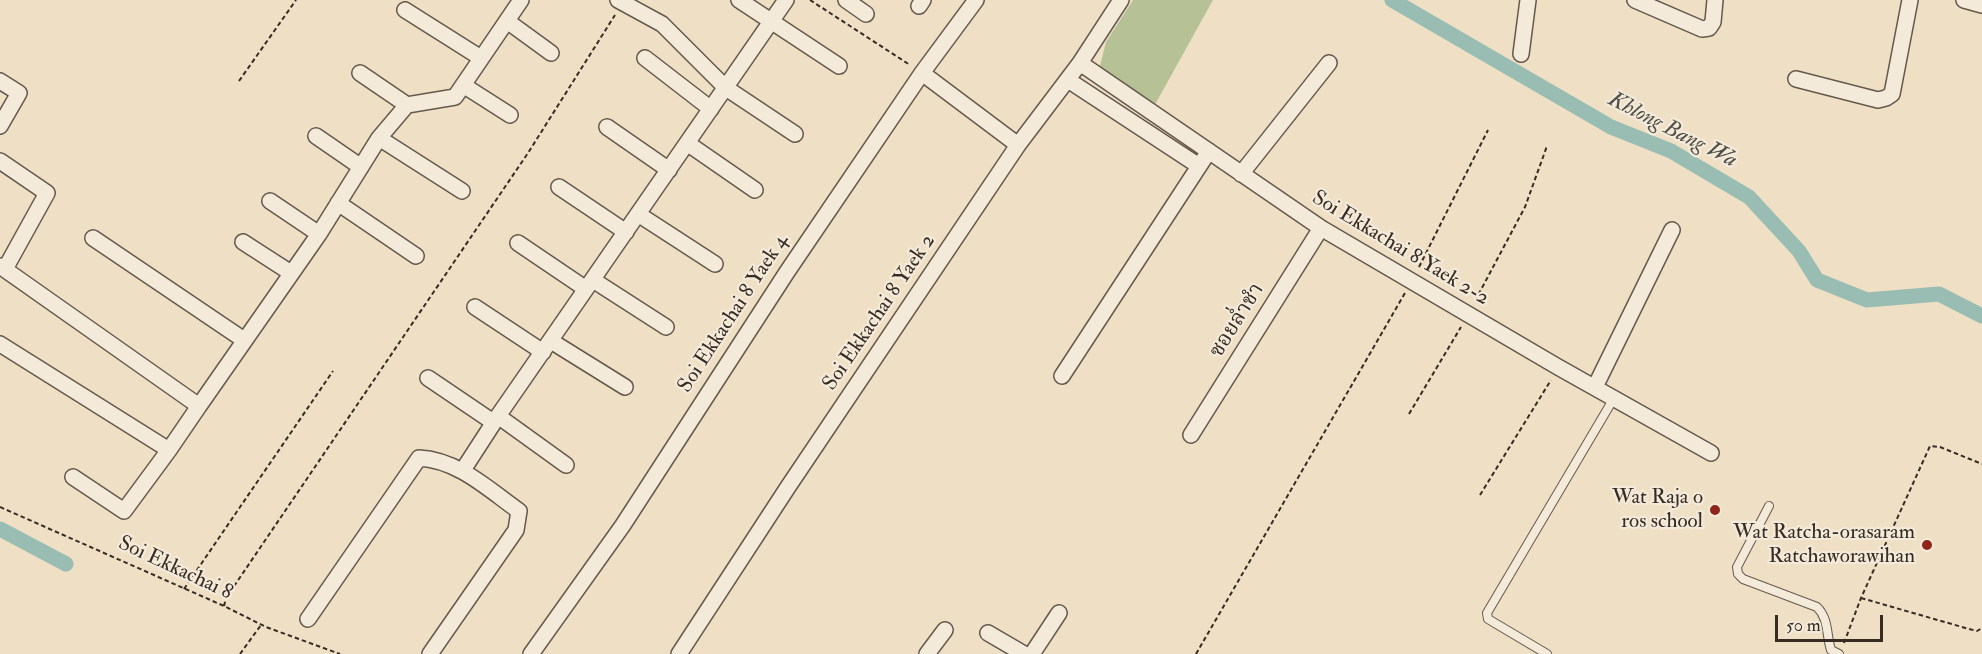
<!DOCTYPE html>
<meta charset="utf-8">
<style>
body{margin:0}
#map{position:relative;width:1982px;height:654px;overflow:hidden;background:#eedfc5;font-family:"IM FELL Double Pica",serif}
canvas{display:block}
.scale{position:absolute;left:1775px;top:615px;width:108px;height:27px;box-sizing:border-box;border:3px solid #372c24;border-top:0;padding-left:8px;font-size:18px;line-height:21px;white-space:nowrap;color:#372c24;-webkit-text-stroke:4px #f4ead9;paint-order:stroke}
</style>
<div id="map">
<canvas width="1982" height="654"></canvas>
<div class="scale">50 m</div>
</div>
<script>
const context = document.querySelector('canvas').getContext('2d');
context.lineJoin = 'round';
function paint(path, color) {
  context.fillStyle = color;
  context.fill(path, 'evenodd');
}
function stroke(path, color, width, dash) {
  context.strokeStyle = color;
  context.lineWidth = width;
  context.lineCap = dash ? 'butt' : 'round';
  context.setLineDash(dash || []);
  context.stroke(path);
}
function write(font, color, halo, rows, align = 'center') {
  context.font = font + ' "IM FELL Double Pica","Noto Serif Thai",serif';
  context.lineWidth = 4.5;
  context.setLineDash([]);
  context.textBaseline = 'middle';
  context.strokeStyle = halo;
  context.fillStyle = color;
  for (const [text, x, y, turn = 0] of rows) {
    context.save();
    context.translate(x, y);
    context.rotate((+turn || 0) * Math.PI / 180);
    context.textAlign = isNaN(turn) ? turn : align;
    if (halo) context.strokeText(text, 0, 0);
    context.fillText(text, 0, 0);
    context.restore();
  }
}
const green = new Path2D(`
 M 1133,0 L 1213,0 L 1152,110 L 1099,70 L 1106,42 Z`);
const canal = new Path2D(`
 M 1392,0 L 1611,127 L 1671,151 L 1749,197 L 1799,251 L 1817,280 L 1867,300 L 1939,294 L 1982,316
 M 0,529 L 66,564`);
const path = new Path2D(`
 M 810,0 L 910,65
 M 239,81 L 296,0
 M 1419,267 L 1488,130
 M 1475,301 L 1525,207 L 1547,146
 M 1409,414 L 1461,327
 M 1480,495 L 1551,380
 M 0,507 L 224,606 L 266,627 L 340,654
 M 184,589 L 333,371
 M 1861,598 L 1969,629 L 1977,631 L 1982,628
 M 224,606 L 226,598 L 528,153 L 615,15
 M 1844,643 L 1861,598 L 1930,446 L 1940,447 L 1982,464
 M 240,654 L 261,625
 M 1196,654 L 1405,293`);
const lane = new Path2D(`
 M 1769,506 L 1737,567 L 1738,574 L 1743,579 L 1817,607 C 1829,619 1826,634 1831,650 L 1839,654
 M 1547,654 L 1488,619 L 1487,613 L 1614,398`);
const street = new Path2D(`
 M 618,0 L 662,24 L 726,88 L 795,134
 M 739,0 L 839,66
 M 846,0 L 866,14
 M 1635,0 L 1702,29 L 1709,28 L 1713,22 L 1715,0
 M 1964,0 L 1982,5
 M 919,6 L 923,0
 M 405,10 L 481,58
 M 507,21 L 551,53
 M 1521,54 L 1528,0
 M 645,58 L 711,109
 M 1080,63 L 1321,228 L 1558,367 L 1711,453
 M 360,73 L 407,105
 M 922,73 L 1018,145
 M 1796,79 L 1878,100 L 1886,98 L 1892,94 L 1910,0
 M 1068,80 L 1199,166
 M 0,81 L 19,93 L 0,126
 M 463,85 L 510,115
 M 607,127 L 669,170
 M 316,136 L 361,167
 M 379,138 L 462,191
 M 687,143 L 755,190
 M 0,161 L 47,193 L 5,269
 M 1241,174 L 1329,63
 M 559,187 L 626,232
 M 270,201 L 319,234
 M 338,203 L 416,256
 M 638,214 L 715,264
 M 93,238 L 244,340
 M 243,242 L 291,273
 M 518,243 L 586,289
 M 0,266 L 199,406 L 169,450 L 0,344
 M 593,280 L 666,327
 M 475,307 L 543,352
 M 551,341 L 625,387
 M 1062,376 L 1209,151
 M 428,378 L 493,422
 M 1595,387 L 1672,230
 M 199,406 L 319,234 L 379,138 L 407,105 L 455,97 L 521,0
 M 498,416 L 566,465
 M 1191,435 L 1321,228
 M 463,470 L 498,416 L 786,0
 M 73,477 L 124,511 L 169,450
 M 308,619 L 419,458 C 458,460 488,489 519,511 L 516,530 L 430,654
 M 988,633 L 1024,654
 M 531,654 L 623,525 L 787,272 L 922,73 L 976,0
 M 679,654 L 788,487 L 1018,145 L 1080,63 L 1121,0
 M 927,654 L 945,630
 M 1032,654 L 1059,613`);
const markers = [
 [1715,510,6,"#8f2418"],
 [1927,545,6,"#8f2418"]
];
const streetNames = [
 ["Soi Ekkachai 8 Yaek 2-2",1400,249,31],
 ["Soi Ekkachai 8 Yaek 2",880,313,-56],
 ["Soi Ekkachai 8 Yaek 4",734,314,-57],
 ["ซอยล่ำชำ",1238,321,-58],
 ["Soi Ekkachai 8",175,569,25]
];
const poiNames = [
 ["Wat Raja o",1703,498],
 ["ros school",1703,522],
 ["Wat Ratcha-orasaram",1915,533],
 ["Ratchaworawihan",1915,557]
];
const waterNames = [
 ["Khlong Bang Wa",1672,131,27]
];
paint(green, '#b6c296');
stroke(canal, '#99bdb2', 15);
stroke(lane, '#65594c', 10);
stroke(street, '#65594c', 18);
stroke(path, '#372c24', 2, [4.5, 3]);
stroke(lane, '#f4ead9', 8);
stroke(street, '#f4ead9', 15);
for (const [x, y, r, color] of markers) {
  const dot = new Path2D();
  dot.arc(x, y, r, 0, 2 * Math.PI);
  context.fillStyle = color;
  context.fill(dot);
  stroke(dot, '#f4ead9', 2);
}
write('21px', '#372c24', '#f4ead9', streetNames);
write('21px', '#372c24', '#f4ead9', poiNames, 'right');
write('italic 22px', '#505048', '#f4ead9', waterNames);
</script>
